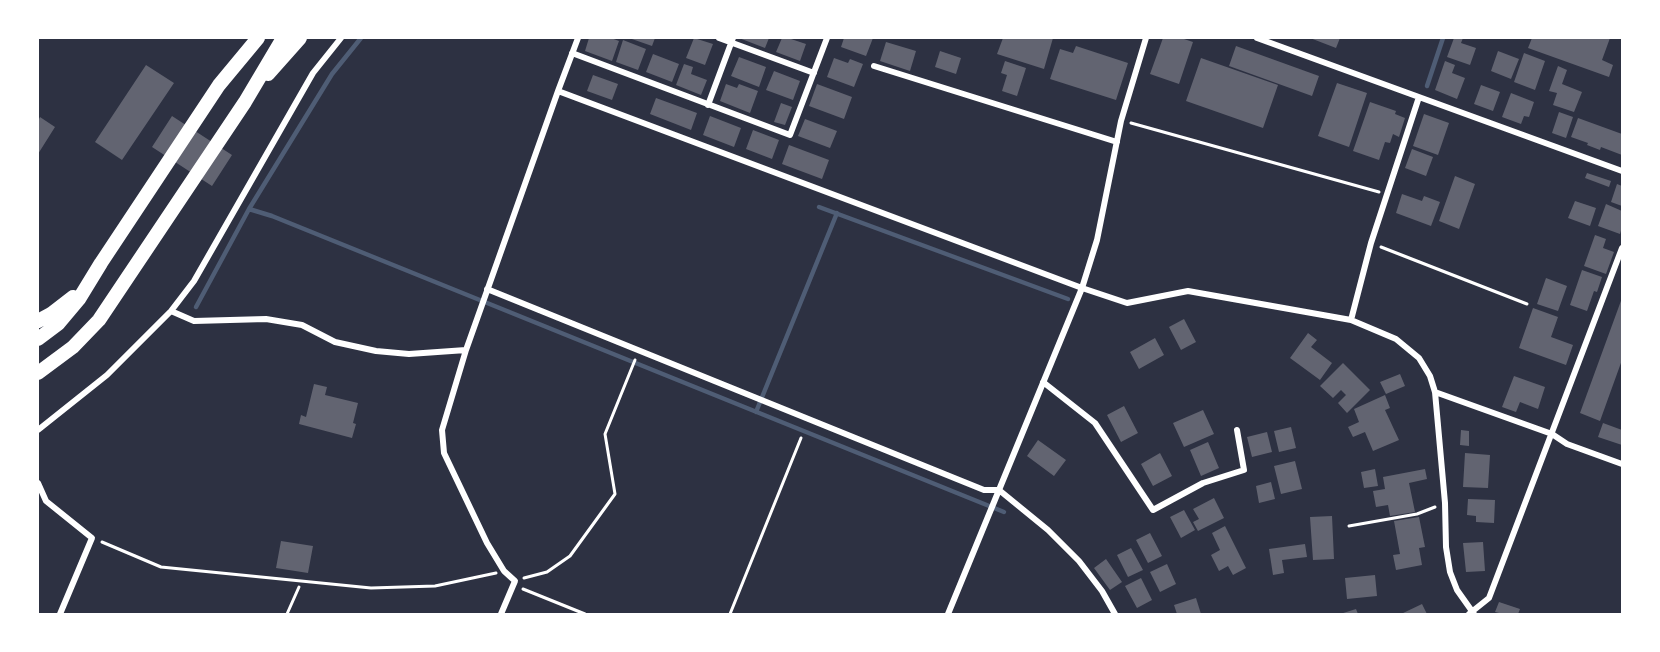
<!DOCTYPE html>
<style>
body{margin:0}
#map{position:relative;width:1660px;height:652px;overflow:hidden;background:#2d3142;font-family:Signika,sans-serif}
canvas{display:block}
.frame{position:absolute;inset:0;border:39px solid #fff;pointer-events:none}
</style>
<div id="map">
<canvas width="1660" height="652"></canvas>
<div class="frame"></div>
</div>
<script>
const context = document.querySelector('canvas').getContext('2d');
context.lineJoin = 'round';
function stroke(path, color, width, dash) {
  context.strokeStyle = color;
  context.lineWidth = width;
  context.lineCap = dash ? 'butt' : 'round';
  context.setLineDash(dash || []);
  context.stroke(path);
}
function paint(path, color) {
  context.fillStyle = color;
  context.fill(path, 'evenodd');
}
const stream = new Path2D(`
 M 1427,86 L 1443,38
 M 819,207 L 1068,299
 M 249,209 L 272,216 L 1004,512
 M 196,307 L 249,209 L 332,74 L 361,38
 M 756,412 L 837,213`);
const building = new Path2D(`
 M 589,38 L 611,38 L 619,41 L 612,61 L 585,51 Z
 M 629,38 L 655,38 L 652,46 Z
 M 694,38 L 713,44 L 705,65 L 686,58 Z
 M 739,38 L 769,38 L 765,48 Z
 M 782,38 L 788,38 L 806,44 L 800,61 L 776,52 Z
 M 844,38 L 873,38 L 866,56 L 841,47 Z
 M 1003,38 L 1053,38 L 1044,69 L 997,54 Z
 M 1163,38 L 1181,38 L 1193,42 L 1179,84 L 1150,74 Z
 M 1310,38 L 1340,38 L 1336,48 Z
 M 1454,38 L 1463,38 L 1461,43 L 1476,48 L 1470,65 L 1447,57 Z
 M 1532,38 L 1610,38 L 1602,60 L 1613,65 L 1609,77 L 1528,48 Z
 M 623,40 L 646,49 L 638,70 L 616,62 Z
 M 886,42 L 916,51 L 910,71 L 880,61 Z
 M 1076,46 L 1128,63 L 1116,100 L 1050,79 L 1060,49 L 1073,53 Z
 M 1236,46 L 1319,76 L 1312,96 L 1229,66 Z
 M 940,51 L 961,58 L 956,74 L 935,67 Z
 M 1498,51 L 1519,59 L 1511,79 L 1491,71 Z
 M 1524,53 L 1545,61 L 1535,90 L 1514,82 Z
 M 653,54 L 679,64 L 672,82 L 646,72 Z
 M 739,57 L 766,67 L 759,87 L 731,76 Z
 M 834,58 L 848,63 L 850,59 L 863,64 L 854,87 L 827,77 Z
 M 1201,58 L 1278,85 L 1263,128 L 1186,101 Z
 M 1005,61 L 1026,68 L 1017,96 L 1002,91 L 1007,75 L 1001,73 Z
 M 1445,61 L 1455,65 L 1452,73 L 1465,78 L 1457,99 L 1435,90 Z
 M 684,64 L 693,67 L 691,74 L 707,80 L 701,95 L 676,85 Z
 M 146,65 L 174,83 L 122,160 L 95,142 Z
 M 1558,66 L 1567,70 L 1562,84 L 1582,92 L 1574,112 L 1553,105 L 1557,93 L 1549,91 Z
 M 774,71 L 800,81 L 793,100 L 766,90 Z
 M 593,75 L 618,84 L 612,100 L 587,91 Z
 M 1337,83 L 1367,93 L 1349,147 L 1318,136 Z
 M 726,84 L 737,88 L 739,84 L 758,91 L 750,113 L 720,101 Z
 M 817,84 L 852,97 L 844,119 L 809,106 Z
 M 1481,85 L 1500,92 L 1493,111 L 1474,104 Z
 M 1511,93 L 1534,102 L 1529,117 L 1524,116 L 1521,124 L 1502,117 Z
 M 656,98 L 697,113 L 691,130 L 650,114 Z
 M 1370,102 L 1396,111 L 1395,114 L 1405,118 L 1399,137 L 1393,134 L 1390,143 L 1385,142 L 1379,160 L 1353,151 Z
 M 781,103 L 792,107 L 785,125 L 774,122 Z
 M 1559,112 L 1573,117 L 1566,138 L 1552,133 Z
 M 1424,114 L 1449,123 L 1438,155 L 1413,146 Z
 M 172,116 L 232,155 L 212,186 L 152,147 Z
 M 710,116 L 741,128 L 734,147 L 703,135 Z
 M 40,117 L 55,127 L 38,154 L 38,121 Z
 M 1578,118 L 1622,134 L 1622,155 L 1601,147 L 1600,150 L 1587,145 L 1588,143 L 1571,137 Z
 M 805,119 L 837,131 L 830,148 L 798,136 Z
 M 753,130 L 779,140 L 772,159 L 746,149 Z
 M 789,145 L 829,160 L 822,179 L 782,164 Z
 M 1412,149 L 1433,157 L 1426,176 L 1405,168 Z
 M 1587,173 L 1611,181 L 1609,187 L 1585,178 Z
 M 1455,176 L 1475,184 L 1459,229 L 1439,221 Z
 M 1617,184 L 1622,186 L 1622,206 L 1611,202 Z
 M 1402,194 L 1422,201 L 1424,196 L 1440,202 L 1431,226 L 1396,213 Z
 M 1575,201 L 1596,208 L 1590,226 L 1568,218 Z
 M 1606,204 L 1622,211 L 1622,227 L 1620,234 L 1598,226 Z
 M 1595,235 L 1606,239 L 1603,248 L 1614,252 L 1606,274 L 1584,266 Z
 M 1582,270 L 1602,277 L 1597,292 L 1594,291 L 1587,311 L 1570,305 Z
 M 1546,278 L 1567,286 L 1558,311 L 1537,304 Z
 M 1622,298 L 1622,360 L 1600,421 L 1580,413 Z
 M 1533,308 L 1558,317 L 1551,337 L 1573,345 L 1566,365 L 1519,348 Z
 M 1184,319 L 1196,342 L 1181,350 L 1169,327 Z
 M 1308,333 L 1317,340 L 1311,347 L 1332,363 L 1320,380 L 1290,358 Z
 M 1155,338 L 1164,355 L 1139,369 L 1130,352 Z
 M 1343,363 L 1370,390 L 1347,413 L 1338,403 L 1346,395 L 1341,390 L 1333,398 L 1320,386 Z
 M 1400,374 L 1405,386 L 1386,394 L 1380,382 Z
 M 1514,376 L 1545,387 L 1538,409 L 1520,402 L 1516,412 L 1502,407 Z
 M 314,384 L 327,387 L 325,395 L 358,403 L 353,423 L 356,424 L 352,438 L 299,424 L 301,415 L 306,417 Z
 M 1385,395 L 1390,408 L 1385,410 L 1399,440 L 1373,451 L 1365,432 L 1353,437 L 1348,427 L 1359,422 L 1354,409 Z
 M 1124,406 L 1138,433 L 1121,442 L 1107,415 Z
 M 1203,410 L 1214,434 L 1184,447 L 1173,423 Z
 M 1603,423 L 1622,430 L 1622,445 L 1598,437 Z
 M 1291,427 L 1296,448 L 1279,452 L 1274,431 Z
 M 1461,430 L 1469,431 L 1469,446 L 1460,445 Z
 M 1267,432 L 1272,452 L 1252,457 L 1247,437 Z
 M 1038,440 L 1066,460 L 1054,476 L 1027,456 Z
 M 1208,442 L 1219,468 L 1201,476 L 1190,450 Z
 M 1160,453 L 1172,476 L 1153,486 L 1141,464 Z
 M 1465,453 L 1490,455 L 1488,488 L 1463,487 Z
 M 1295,461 L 1302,489 L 1281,494 L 1274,466 Z
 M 1375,469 L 1378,486 L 1364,488 L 1361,472 Z
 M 1425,469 L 1427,479 L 1409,483 L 1415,512 L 1390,516 L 1388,505 L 1376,507 L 1373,491 L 1385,489 L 1383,477 Z
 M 1271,482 L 1275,499 L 1259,503 L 1256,486 Z
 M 1214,498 L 1224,518 L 1198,531 L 1193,522 L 1199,519 L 1193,509 Z
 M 1468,499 L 1495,500 L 1494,523 L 1476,522 L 1476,516 L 1467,515 Z
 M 1184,510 L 1195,530 L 1181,538 L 1170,517 Z
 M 1332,516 L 1334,559 L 1313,560 L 1310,517 Z
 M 1419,517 L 1425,547 L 1419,548 L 1422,565 L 1396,570 L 1393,555 L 1400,554 L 1394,521 Z
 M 1225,526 L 1246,568 L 1233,575 L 1228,566 L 1219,571 L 1211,555 L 1220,550 L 1212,533 Z
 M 1150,533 L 1162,556 L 1148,563 L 1136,540 Z
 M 281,541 L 313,546 L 308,573 L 276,568 Z
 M 1483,542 L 1485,571 L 1466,572 L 1463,543 Z
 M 1305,544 L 1307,557 L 1282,560 L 1284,573 L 1273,575 L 1269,549 Z
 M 1131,548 L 1143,570 L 1128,577 L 1117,555 Z
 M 1106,559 L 1122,582 L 1110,590 L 1094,568 Z
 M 1167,564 L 1176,584 L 1160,592 L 1150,572 Z
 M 1375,575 L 1377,596 L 1347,599 L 1345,578 Z
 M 1141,578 L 1152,600 L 1137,608 L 1125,586 Z
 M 1196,598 L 1201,614 L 1177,614 L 1174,605 Z
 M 1499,602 L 1520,609 L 1518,614 L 1503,614 L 1495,612 Z
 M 1422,604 L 1427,614 L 1401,614 Z
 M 1356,609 L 1358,614 L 1340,614 Z`);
const path = new Path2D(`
 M 1131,123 L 1379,192
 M 1381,247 L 1527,304
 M 1349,526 L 1417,514 L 1435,507
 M 102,542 L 161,567 L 371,588 L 435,586 L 496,573
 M 524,578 L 547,572 L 570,556 L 615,494 L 605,434 L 635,360
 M 523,589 L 585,614
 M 287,614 L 299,587
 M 730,614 L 801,438`);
const minor = new Path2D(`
 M 719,38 L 814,73
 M 1257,38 L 1622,171
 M 572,53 L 790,135 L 827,38
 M 874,66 L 1117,142
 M 558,91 L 1082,288 L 1127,303 L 1188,291 L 1351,320 L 1396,339 L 1419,358 L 1430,376 L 1435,392 L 1445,503 L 1446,547 L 1450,572 L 1457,590 L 1474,614
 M 708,105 L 733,38
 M 487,289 L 984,490 L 999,490 L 1048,530 L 1079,561 L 1102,591 L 1115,614
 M 171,311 L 194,321 L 266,319 L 302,325 L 335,342 L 376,351 L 409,354 L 466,350 L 558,91 L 578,38
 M 1351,320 L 1371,243 L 1419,97
 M 466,350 L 442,430 L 444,453 L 487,543 L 504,571 L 515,581 L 501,614
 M 1043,382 L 1095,423 L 1153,510 L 1203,483 L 1244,470 L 1237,430
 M 1435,392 L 1552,434 L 1567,444 L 1622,464
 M 38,430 L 107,375 L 171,311 L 194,281 L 313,73 L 341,38
 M 38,483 L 46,501 L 92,538 L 60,614
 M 948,614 L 1082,288 L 1097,240 L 1121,121 L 1146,38
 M 1469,614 L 1489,598 L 1622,248`);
const motorway = new Path2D(`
 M 268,74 L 300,38
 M 38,321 L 51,314 L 73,297
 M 38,339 L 58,324 L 79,299 L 101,263 L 219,85 L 258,38
 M 38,373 L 73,347 L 99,320 L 245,102 L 283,38`);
stroke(stream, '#4f5d75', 4.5);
paint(building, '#626471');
stroke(path, '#fff', 3);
stroke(minor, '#fff', 6);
stroke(motorway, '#fff', 14);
</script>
